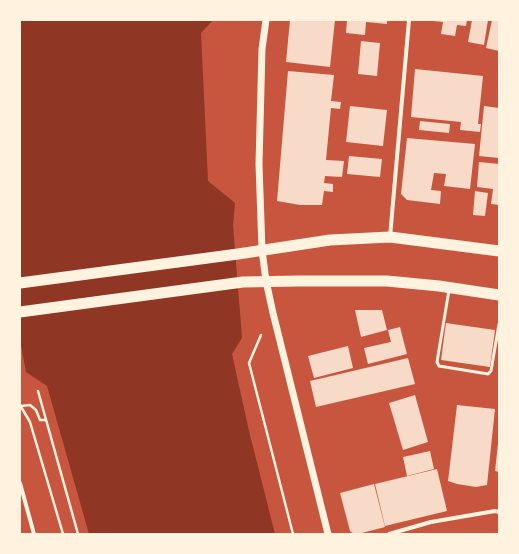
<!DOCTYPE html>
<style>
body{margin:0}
#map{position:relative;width:519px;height:554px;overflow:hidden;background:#c8553d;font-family:"Archivo Narrow",sans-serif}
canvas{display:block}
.frame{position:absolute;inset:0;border:21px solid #fff3e0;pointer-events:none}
</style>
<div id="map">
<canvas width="519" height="554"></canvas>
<div class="frame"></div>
</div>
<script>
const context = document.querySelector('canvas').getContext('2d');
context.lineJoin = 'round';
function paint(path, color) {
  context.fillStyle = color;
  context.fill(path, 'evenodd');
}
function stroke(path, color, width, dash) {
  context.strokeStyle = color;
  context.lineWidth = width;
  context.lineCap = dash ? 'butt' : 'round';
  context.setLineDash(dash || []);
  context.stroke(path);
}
const water = new Path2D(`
 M 20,20 L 213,20 L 201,33 L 208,181 L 235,203 L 233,225 L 242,338 L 232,354 L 249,431 L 275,534 L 89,534 L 47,386 L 26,372 L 20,340 Z`);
const building = new Path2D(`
 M 290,20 L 335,20 L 330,67 L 286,62 Z
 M 347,20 L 387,20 L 387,24 L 366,22 L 365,35 L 346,33 Z
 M 434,20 L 467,20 L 466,26 L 457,25 L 455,36 L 441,34 L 443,22 L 433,21 Z
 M 472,20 L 488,20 L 484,45 L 468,42 Z
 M 492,20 L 499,20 L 499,51 L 486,48 Z
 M 361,41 L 380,43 L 377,76 L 358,74 Z
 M 415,69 L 483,76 L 478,124 L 481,124 L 480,132 L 460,130 L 461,122 L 411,117 Z
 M 288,71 L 334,75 L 331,101 L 341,102 L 340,109 L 331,108 L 326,160 L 344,161 L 342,177 L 325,176 L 324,183 L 333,184 L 333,192 L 324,191 L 322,205 L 300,205 L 277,201 Z
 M 350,106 L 387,110 L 383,146 L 346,142 Z
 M 484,106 L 499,108 L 499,158 L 479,156 Z
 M 420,121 L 450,124 L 449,133 L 419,130 Z
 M 407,138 L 475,144 L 470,189 L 444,186 L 446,174 L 434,173 L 431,190 L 441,191 L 440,204 L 407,200 L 401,194 Z
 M 349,156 L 382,159 L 380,177 L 347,174 Z
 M 479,162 L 499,164 L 499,205 L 491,204 L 493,189 L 477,187 Z
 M 475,191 L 488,193 L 485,216 L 473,215 Z
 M 355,310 L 382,310 L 387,330 L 361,337 Z
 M 446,323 L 495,330 L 490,367 L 441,360 Z
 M 400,327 L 407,354 L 368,364 L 364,348 L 391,342 L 388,330 Z
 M 348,346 L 353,368 L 314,378 L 308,356 Z
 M 408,358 L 415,384 L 316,407 L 310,381 Z
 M 415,395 L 428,442 L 403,450 L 389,403 Z
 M 457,405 L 495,409 L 487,485 L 476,487 L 457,484 L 448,481 Z
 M 498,444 L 499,444 L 499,472 L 495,471 Z
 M 430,451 L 434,469 L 407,476 L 403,457 Z
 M 437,469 L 447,511 L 385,526 L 375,484 Z
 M 374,484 L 385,527 L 358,534 L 354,534 L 350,531 L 340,493 Z`);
const path = new Path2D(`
 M 261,335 L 249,363 L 293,534
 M 38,391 L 78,534
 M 20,405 L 30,422 L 63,534
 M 21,406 L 30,405 L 36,410 L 40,420 L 46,420`);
const service = new Path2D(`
 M 449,290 L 437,362 L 439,366 L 488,374 L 491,371 L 499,324`);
const minor = new Path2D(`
 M 390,237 L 409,20
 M 20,483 L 34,534
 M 389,534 L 431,522 L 495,511 L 499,512`);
const tertiary = new Path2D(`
 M 266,20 L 262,49 L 259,164 L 262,250 L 266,281 L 273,313 L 328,534`);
const trunk = new Path2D(`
 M 20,283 L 238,254 L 330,240 L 390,237 L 499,251
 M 20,312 L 243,282 L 299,281 L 387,281 L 439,286 L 499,295`);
paint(water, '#8f3625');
paint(building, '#f7dbc8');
stroke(path, '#fff3e0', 2.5);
stroke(service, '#fff3e0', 3);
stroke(minor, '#fff3e0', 4);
stroke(tertiary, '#fff3e0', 7);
stroke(trunk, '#fff3e0', 11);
</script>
